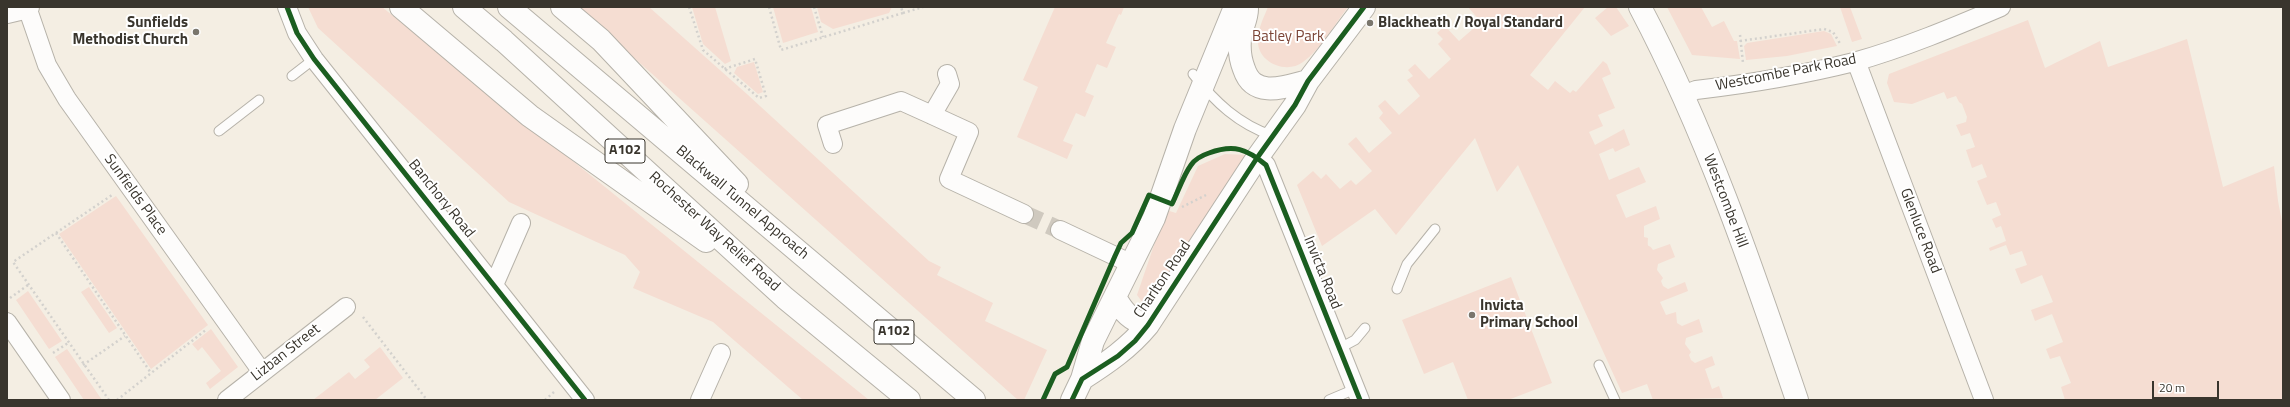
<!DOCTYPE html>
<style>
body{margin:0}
#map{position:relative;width:2290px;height:407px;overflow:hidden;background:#f4eee3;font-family:"Titillium Web",sans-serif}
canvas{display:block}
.frame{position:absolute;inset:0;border:8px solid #39352d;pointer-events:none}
.scale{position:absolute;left:2152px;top:381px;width:67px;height:18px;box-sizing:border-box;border:2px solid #39352d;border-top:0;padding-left:5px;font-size:12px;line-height:14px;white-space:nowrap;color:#39352d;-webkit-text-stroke:3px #fff;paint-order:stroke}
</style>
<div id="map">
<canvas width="2290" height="407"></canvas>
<div class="frame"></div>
<div class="scale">20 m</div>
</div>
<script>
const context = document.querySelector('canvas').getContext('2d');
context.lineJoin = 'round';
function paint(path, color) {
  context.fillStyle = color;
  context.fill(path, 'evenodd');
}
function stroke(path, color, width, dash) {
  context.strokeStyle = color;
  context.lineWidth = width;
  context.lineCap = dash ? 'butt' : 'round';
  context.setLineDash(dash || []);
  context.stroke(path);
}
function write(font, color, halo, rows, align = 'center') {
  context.font = font + ' "Titillium Web",sans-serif';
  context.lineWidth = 4;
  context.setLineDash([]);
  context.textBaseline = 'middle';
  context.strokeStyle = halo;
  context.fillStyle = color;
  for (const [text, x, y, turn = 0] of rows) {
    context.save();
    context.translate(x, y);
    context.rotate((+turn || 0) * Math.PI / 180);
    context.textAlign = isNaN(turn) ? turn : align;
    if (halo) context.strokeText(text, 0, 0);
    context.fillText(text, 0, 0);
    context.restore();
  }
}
const green = new Path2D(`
 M 308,7 L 382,7 L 869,400 L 803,400 L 713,322 L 633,288 L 640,272 L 625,255 L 509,202 L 318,28 Z
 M 577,7 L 649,7 L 748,95 L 929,261 L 941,267 L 937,275 L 993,303 L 985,321 L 1047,350 L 1024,400 L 1018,400 Z
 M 692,7 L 715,7 L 731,61 L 725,64 L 703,44 Z
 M 773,7 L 811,7 L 818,32 L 783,43 Z
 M 817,7 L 892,7 L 889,13 L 833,29 L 821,22 Z
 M 1055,7 L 1124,7 L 1121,15 L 1119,14 L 1106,43 L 1116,47 L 1107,68 L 1097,64 L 1085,92 L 1094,96 L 1085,117 L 1076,113 L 1063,141 L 1073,145 L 1067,159 L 1017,137 L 1038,87 L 1023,80 Z
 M 1268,7 L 1348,7 C 1334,25 1321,49 1303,62 C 1286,75 1256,62 1258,39 C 1258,28 1264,17 1268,7 Z
 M 1468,7 L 1585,7 L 1530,75 L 1548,90 L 1555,81 L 1570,93 L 1573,90 L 1576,92 L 1603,61 L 1607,64 L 1611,74 L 1602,78 L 1615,108 L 1598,115 L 1603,126 L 1589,132 L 1595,145 L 1624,129 L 1630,145 L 1615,152 L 1613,148 L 1599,154 L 1609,180 L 1639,167 L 1646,182 L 1616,195 L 1626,218 L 1656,206 L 1660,219 L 1644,226 L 1644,237 L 1648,238 C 1647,250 1649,243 1653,250 L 1670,244 L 1675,257 L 1658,264 L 1657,270 L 1663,278 L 1661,281 L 1663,286 L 1668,289 L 1685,282 L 1688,291 L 1660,302 L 1666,315 L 1676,312 L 1677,323 L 1682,326 L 1699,319 L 1703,332 L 1686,338 L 1685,344 L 1691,352 L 1689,355 L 1691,360 L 1695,363 L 1712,356 L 1715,365 L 1705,369 L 1712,389 L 1719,386 L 1723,398 L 1653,400 L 1647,384 L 1622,393 L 1518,165 L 1497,192 L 1475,138 L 1396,235 L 1375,209 L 1322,246 L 1297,185 L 1313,171 L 1321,179 L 1326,174 L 1340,189 L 1351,180 L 1356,185 L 1372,171 L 1348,144 L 1356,137 L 1369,153 L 1392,133 L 1379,118 L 1383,113 L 1378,106 L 1385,100 L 1399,115 L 1420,96 L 1407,80 L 1413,76 L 1408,70 L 1415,64 L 1429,79 L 1451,59 L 1438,44 L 1443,39 L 1437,33 L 1445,26 L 1459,41 L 1481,22 Z
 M 1608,7 L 1616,7 L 1629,26 L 1611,36 L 1595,18 Z
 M 1667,7 L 1701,7 L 1712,27 L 1724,21 L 1734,41 L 1737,41 L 1740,59 L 1692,55 Z
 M 1840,7 L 1850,7 L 1862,39 L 1852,42 Z
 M 2028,20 L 2045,68 L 2100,41 L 2108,67 L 2187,39 L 2223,187 L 2274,166 L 2278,201 L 2283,227 L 2283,400 L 2065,400 L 2061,387 L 2071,383 L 2060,356 L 2050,359 L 2046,349 L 2063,342 L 2052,314 L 2035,321 L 2031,310 L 2053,302 L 2042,275 L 2021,284 L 2015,269 L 2027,265 L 2022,251 L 2010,255 L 2006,245 L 1990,251 L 1989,248 L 2006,241 L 2001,226 L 1996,228 L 1992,219 L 2001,215 L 1996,202 L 1987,205 L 1977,181 L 1987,177 L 1982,164 L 1972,168 L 1966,150 L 1975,147 L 1970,133 L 1961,136 L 1956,125 L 1966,122 L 1967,117 L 1962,104 L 1959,102 L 1956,96 L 1947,99 L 1944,92 L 1912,104 L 1894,102 L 1887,83 L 1889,74 Z
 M 1824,31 L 1831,34 L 1837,46 L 1787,56 L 1746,60 L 1744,46 L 1747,43 Z
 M 754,62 L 763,92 L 758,94 L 734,73 L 737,67 Z
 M 1225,154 L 1248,155 L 1151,303 L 1143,303 L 1137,295 L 1166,210 L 1176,213 L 1198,166 Z
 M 116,196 L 208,325 L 151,369 L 59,234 Z
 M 1511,277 L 1552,383 L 1508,400 L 1468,400 L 1453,362 L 1424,374 L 1402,320 Z
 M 89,287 L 117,328 L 109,333 L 81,292 Z
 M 28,291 L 62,341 L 49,349 L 16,300 Z
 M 211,329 L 238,367 L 210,389 L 206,383 L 221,371 L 202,347 L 198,351 L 192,344 Z
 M 380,347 L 403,378 L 375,400 L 313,400 L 349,372 L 355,379 L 370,367 L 364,360 Z
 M 67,349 L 102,400 L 84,400 L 55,357 Z`);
const streetTunnel = new Path2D(`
 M 1024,214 L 1060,230`);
const path = new Path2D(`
 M 689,7 L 703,50 L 759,98 L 766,96 L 755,59 L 724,69
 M 769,7 L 781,50 L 903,13 L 901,7
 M 814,7 L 823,37
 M 903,13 L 923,7
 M 1740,35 L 1743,63
 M 1740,41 L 1824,29 L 1833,32 L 1841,45
 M 1182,207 L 1206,195
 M 56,233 L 151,373
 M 10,298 L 28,285
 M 363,317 L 427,400
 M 53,353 L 68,343
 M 83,365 L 125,336
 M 109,400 L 13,262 L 112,195
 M 117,400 L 207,329
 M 545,400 L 554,392`);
const lane = new Path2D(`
 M 1193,74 C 1215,102 1238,124 1273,136
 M 292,76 L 314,59
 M 219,131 L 259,100
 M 1397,289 L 1407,264 L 1435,229
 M 1340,348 L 1355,340 L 1365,328
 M 1599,365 L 1615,400
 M 1329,400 L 1355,389`);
const street = new Path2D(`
 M 27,7 L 47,65 L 67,99 L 262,372
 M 287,7 L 297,33 L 314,59 L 585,400
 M 1856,61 L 1984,400
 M 947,74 L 950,84 L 932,115 L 969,132 L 949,179 L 1024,214
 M 1683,95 L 1696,90 C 1748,84 1802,75 1854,62 C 1904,48 1954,27 2001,7
 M 833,144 L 827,125 L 901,101 L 932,115
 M 1257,158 L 1266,165 L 1360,400
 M 1060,230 L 1132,264
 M 494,285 L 521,223
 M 7,322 L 61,400
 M 227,400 L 346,307
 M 700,400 L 721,353`);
const secondary = new Path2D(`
 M 1640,7 C 1706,132 1752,267 1797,400
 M 1247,9 C 1247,20 1241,28 1240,39 C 1239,50 1240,59 1244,69 C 1254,99 1285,87 1308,81
 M 7,12 L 28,7
 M 1115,297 C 1123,312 1131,321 1148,325
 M 1082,379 C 1107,363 1129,348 1148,325 L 1257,158 L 1295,105 L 1308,81 L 1364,7
 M 1072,400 L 1082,379 L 1093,341 L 1154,218 L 1185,129 L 1233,12 L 1238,7`);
const highway = new Path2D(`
 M 401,7 L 530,116 L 706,241
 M 464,7 L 504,41 L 785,298 L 909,400
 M 509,7 L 974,400
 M 562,7 L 601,40 L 737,184`);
const cycleway = new Path2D(`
 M 287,7 L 297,33 L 314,59 L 585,400
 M 1043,400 L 1055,374 L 1067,367 L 1115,256 L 1121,243 L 1132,233 L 1149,195 L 1172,204 C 1178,192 1183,176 1191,165 C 1195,159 1203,155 1209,153 C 1234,144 1247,149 1266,165 L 1360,400
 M 1072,400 L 1082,379 L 1118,356 L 1135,341 L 1148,325 L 1257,158 L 1295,105 L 1308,81 L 1364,7`);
const markers = [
 [1370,23,4,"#7a766d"],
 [196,32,4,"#7a766d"],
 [1472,315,4,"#7a766d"]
];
const shields = [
 [625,151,40],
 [894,332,40]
];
const shieldNames = [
 ["A102",625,151],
 ["A102",894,332]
];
const poiNames = [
 ["Sunfields",188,23,"right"],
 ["Methodist Church",188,40,"right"],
 ["Blackheath / Royal Standard",1378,23],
 ["Invicta",1480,306],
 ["Primary School",1480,323]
];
const parkNames = [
 ["Batley Park",1288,37]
];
const streetNames = [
 ["Westcombe Park Road",1786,73,-11],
 ["Sunfields Place",135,195,54],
 ["Banchory Road",441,199,51],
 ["Westcombe Hill",1725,201,69],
 ["Blackwall Tunnel Approach",742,203,40],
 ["Glenluce Road",1920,231,69],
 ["Rochester Way Relief Road",714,232,42],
 ["Invicta Road",1322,273,68],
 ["Charlton Road",1163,280,-56],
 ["Lizban Street",286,353,-38]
];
paint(green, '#f5ddd2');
stroke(streetTunnel, '#cfc9bf', 18, [18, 9]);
stroke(lane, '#b6b2a9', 11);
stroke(street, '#b6b2a9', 20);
stroke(secondary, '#b6b2a9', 24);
stroke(highway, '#b6b2a9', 24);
stroke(path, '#d3d1cd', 2.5, [2, 3]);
stroke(lane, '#fdfcfb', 9);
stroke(street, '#fdfcfb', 18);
stroke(secondary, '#fdfcfb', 22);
stroke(highway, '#fdfcfb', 22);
stroke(cycleway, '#1b5e20', 5);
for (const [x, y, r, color] of markers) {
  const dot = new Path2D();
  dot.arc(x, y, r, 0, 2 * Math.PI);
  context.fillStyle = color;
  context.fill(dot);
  stroke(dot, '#fff', 1.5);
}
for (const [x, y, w] of shields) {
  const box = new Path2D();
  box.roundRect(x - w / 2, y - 12, w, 24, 3);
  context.fillStyle = '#fff';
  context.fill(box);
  stroke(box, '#39352d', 1);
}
write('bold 14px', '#39352d', null, shieldNames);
write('bold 15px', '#39352d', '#fff', poiNames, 'left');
write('15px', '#7b4436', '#fff', parkNames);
write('15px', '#39352d', '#fff', streetNames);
</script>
